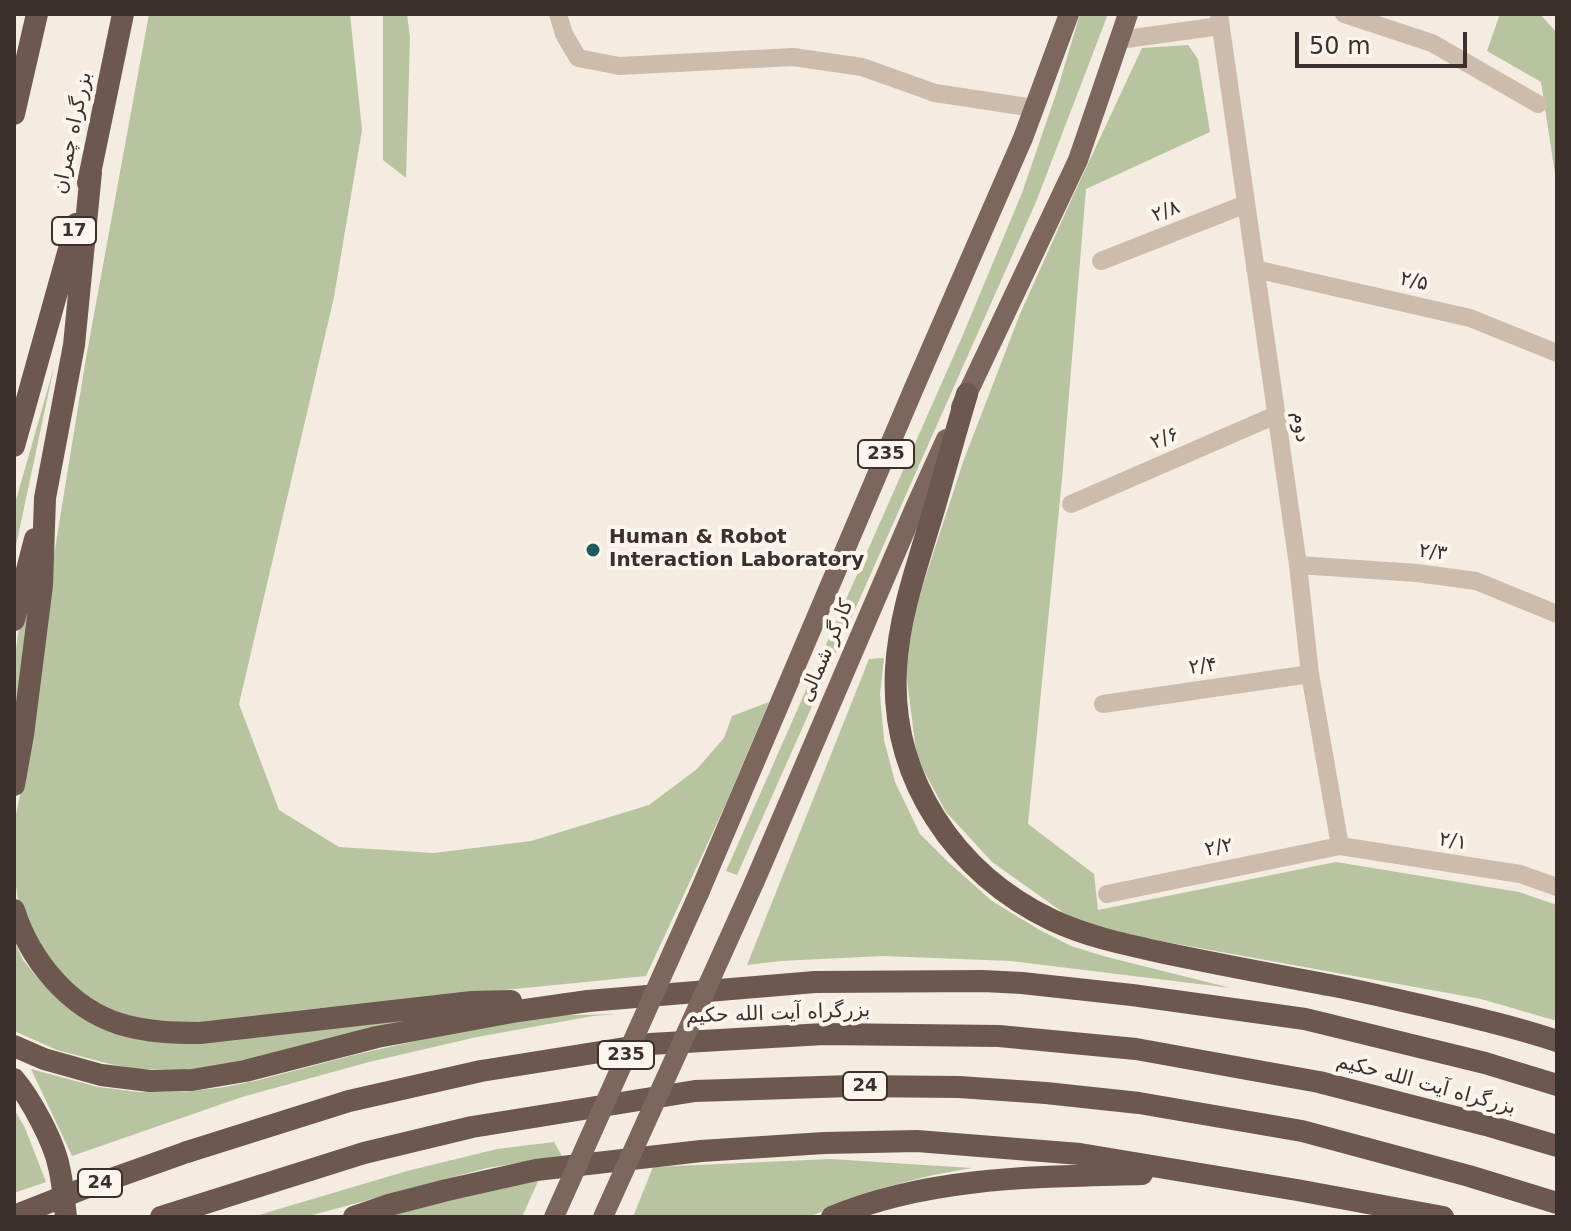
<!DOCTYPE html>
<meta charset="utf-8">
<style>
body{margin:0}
#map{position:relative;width:1571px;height:1231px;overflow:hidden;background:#f4ebe1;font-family:"DejaVu Sans",sans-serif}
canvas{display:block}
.frame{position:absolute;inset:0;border:16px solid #3b302b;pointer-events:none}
.scale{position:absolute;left:1295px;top:32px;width:172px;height:36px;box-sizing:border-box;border:4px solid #3b302b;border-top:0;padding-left:10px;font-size:24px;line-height:28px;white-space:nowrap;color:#3b302b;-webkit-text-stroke:6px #fbf5ee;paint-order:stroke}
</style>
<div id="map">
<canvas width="1571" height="1231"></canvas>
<div class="frame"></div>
<div class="scale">50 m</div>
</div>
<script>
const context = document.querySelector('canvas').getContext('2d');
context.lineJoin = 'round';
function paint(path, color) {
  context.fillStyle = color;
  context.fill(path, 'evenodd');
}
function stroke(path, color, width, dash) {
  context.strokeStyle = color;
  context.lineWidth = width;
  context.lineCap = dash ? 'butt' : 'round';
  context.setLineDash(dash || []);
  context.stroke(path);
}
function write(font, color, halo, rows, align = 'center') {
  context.font = font + ' "DejaVu Sans","Noto Sans Arabic",sans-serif';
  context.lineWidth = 8;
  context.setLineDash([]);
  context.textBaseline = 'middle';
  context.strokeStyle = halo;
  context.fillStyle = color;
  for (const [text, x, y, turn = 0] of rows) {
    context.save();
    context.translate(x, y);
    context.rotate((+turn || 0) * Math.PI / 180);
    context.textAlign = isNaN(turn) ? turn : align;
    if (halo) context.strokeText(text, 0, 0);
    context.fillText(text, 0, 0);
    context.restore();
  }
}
const green = new Path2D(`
 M 149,14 L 350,14 L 362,130 L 334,297 L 239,704 L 279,810 L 339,847 L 434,853 L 531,841 L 649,805 L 697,769 L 724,738 L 732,716 L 769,702 L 724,808 L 646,976 L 301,1010 L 186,1026 L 139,1021 L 105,1008 L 73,988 L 35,940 L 18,900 L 14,873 L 14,824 L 27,761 L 48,592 L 86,358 Z
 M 383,14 L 407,14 L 410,37 L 406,178 L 383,160 Z
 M 1080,14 L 1108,14 L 1036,202 L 737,875 L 726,871 L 962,337 L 1022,193 L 1057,91 Z
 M 1500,14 L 1540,14 L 1557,33 L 1557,187 L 1541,82 L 1487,51 Z
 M 1188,45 L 1198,59 L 1210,132 L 1086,189 L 1062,479 L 1028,824 L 1094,874 L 1098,910 L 1336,862 L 1519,892 L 1557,905 L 1557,1021 L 1481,999 L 1144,938 L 1101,928 L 1068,916 L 992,862 L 946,812 L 917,758 L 905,665 L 918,600 L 963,462 L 1020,314 L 1073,196 L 1142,48 Z
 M 54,367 L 14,555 L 14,507 Z
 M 32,585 L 14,752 L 14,665 L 18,634 Z
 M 884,658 L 880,694 L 884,740 L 895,782 L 920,834 L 947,861 L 992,901 L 1038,929 L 1071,946 L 1107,957 L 1231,988 L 1011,961 L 883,956 L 781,961 L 747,965 L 869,659 Z
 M 14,941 L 23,960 L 42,983 L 58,998 L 138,1039 L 165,1043 L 190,1042 L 489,1005 L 230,1065 L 185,1070 L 137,1069 L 110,1064 L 57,1050 L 14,1031 Z
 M 619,1014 L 593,1016 L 477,1037 L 369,1062 L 242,1097 L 72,1156 L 31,1069 L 98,1087 L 138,1092 L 184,1092 L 225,1087 L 259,1080 L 358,1054 L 528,1016 Z
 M 14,1109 L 25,1128 L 46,1182 L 14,1193 Z
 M 554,1142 L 562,1156 L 487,1168 L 305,1217 L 252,1217 L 407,1171 L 497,1149 Z
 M 830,1159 L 972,1168 L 933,1175 L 883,1188 L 808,1217 L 633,1217 L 653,1167 Z
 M 539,1179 L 522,1217 L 390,1217 L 406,1210 Z`);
const minor = new Path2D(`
 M 558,14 L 564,34 L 578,58 L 619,66 L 793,57 L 862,67 L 935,93 L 1034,108
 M 1219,14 L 1298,565 L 1310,674 L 1340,846
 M 1344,14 L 1432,43 L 1538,104
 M 1119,40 L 1220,26
 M 1101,261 L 1246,204
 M 1255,269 L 1470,318 L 1557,353
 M 1071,504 L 1276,415
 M 1298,565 L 1417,573 L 1476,581 L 1557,614
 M 1103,704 L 1310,674
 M 1107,894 L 1340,846 L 1520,874 L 1557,887`);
const primary = new Path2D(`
 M 961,407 L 1078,160 L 1128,14
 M 754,883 L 914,510 L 946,439
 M 699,893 L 914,388 L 1023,138 L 1069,14`);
const trunk = new Path2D(`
 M 14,114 L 37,14
 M 88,183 L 123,14
 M 967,394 C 955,434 944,475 932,516 C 917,566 899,616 896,669 C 890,778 955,874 1052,920 C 1090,938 1133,946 1174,955 C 1227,966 1281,976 1334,986 C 1366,992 1397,1000 1429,1007 C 1472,1017 1515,1027 1557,1041
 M 14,446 L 76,224
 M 14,620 L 35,539
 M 14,785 L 23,735 L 42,585 L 45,498 L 74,345 L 91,172
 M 14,910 C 30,960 69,1008 120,1024 C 146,1032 173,1033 200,1033 L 472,1002 L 511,1001
 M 14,1046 L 44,1059 L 101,1075 L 150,1081 L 192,1080 L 245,1071 L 377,1037 L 518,1011 L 588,1001 L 815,982 L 983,981 L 1022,983 L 1132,995 L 1305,1019 L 1485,1063 L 1557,1085
 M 14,1079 C 31,1099 54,1142 59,1167 C 63,1184 64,1201 66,1217
 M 187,1152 L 349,1101 L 481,1071 L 650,1044 L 824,1034 L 999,1036 L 1136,1049 L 1319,1082 L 1486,1125 L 1557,1146
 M 161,1217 L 364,1153 L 472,1127 L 695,1091 L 851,1086 L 959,1087 L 1046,1093 L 1139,1103 L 1302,1131 L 1469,1176 L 1557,1203
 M 354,1217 L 389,1205 L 447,1190 L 536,1170 L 701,1151 L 824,1143 L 917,1141 L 1080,1154 L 1297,1190 L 1443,1217
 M 832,1217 C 931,1176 1037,1177 1142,1174`);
const primaryBridge = new Path2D(`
 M 554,1217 L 699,893
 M 603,1217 L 754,883`);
const trunkBridge = new Path2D(`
 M 14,1216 L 80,1190 L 187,1152`);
const markers = [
 [593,550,8,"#1f5a5e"]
];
const shields = [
 [74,231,44],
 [886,454,56],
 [626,1055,56],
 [865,1086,44],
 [100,1183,44]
];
const shieldNames = [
 ["17",74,231],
 ["235",886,454],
 ["235",626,1055],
 ["24",865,1086],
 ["24",100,1183]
];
const streetNames = [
 ["بزرگراه چمران",73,133,-78],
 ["۲/۸",1166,212,-21],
 ["۲/۵",1414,282,13],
 ["دوم",1300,427,82],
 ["۲/۶",1165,439,-23],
 ["۲/۳",1433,553,7],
 ["کارگر شمالی",827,651,-67],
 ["۲/۴",1203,667,-8],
 ["۲/۱",1453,842,9],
 ["۲/۲",1219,848,-11],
 ["بزرگراه آیت الله حکیم",778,1014,-2],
 ["بزرگراه آیت الله حکیم",1426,1085,15]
];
const poiNames = [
 ["Human & Robot",609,538],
 ["Interaction Laboratory",609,561]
];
paint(green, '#b8c4a0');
stroke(minor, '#cdbbac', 18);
stroke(primary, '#7d675c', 20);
stroke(trunk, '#6c584f', 22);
stroke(primaryBridge, '#7d675c', 20);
stroke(trunkBridge, '#6c584f', 22);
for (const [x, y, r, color] of markers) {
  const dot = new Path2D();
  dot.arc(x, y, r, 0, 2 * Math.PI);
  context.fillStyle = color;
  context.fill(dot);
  stroke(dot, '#fbf5ee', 3);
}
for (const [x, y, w] of shields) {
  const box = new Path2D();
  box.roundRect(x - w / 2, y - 14, w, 28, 6);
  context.fillStyle = '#fbf5ee';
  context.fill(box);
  stroke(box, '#3b302b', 2);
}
write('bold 18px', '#3b302b', null, shieldNames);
write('20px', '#3b302b', '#fbf5ee', streetNames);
write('bold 20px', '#3b302b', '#fbf5ee', poiNames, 'left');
</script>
